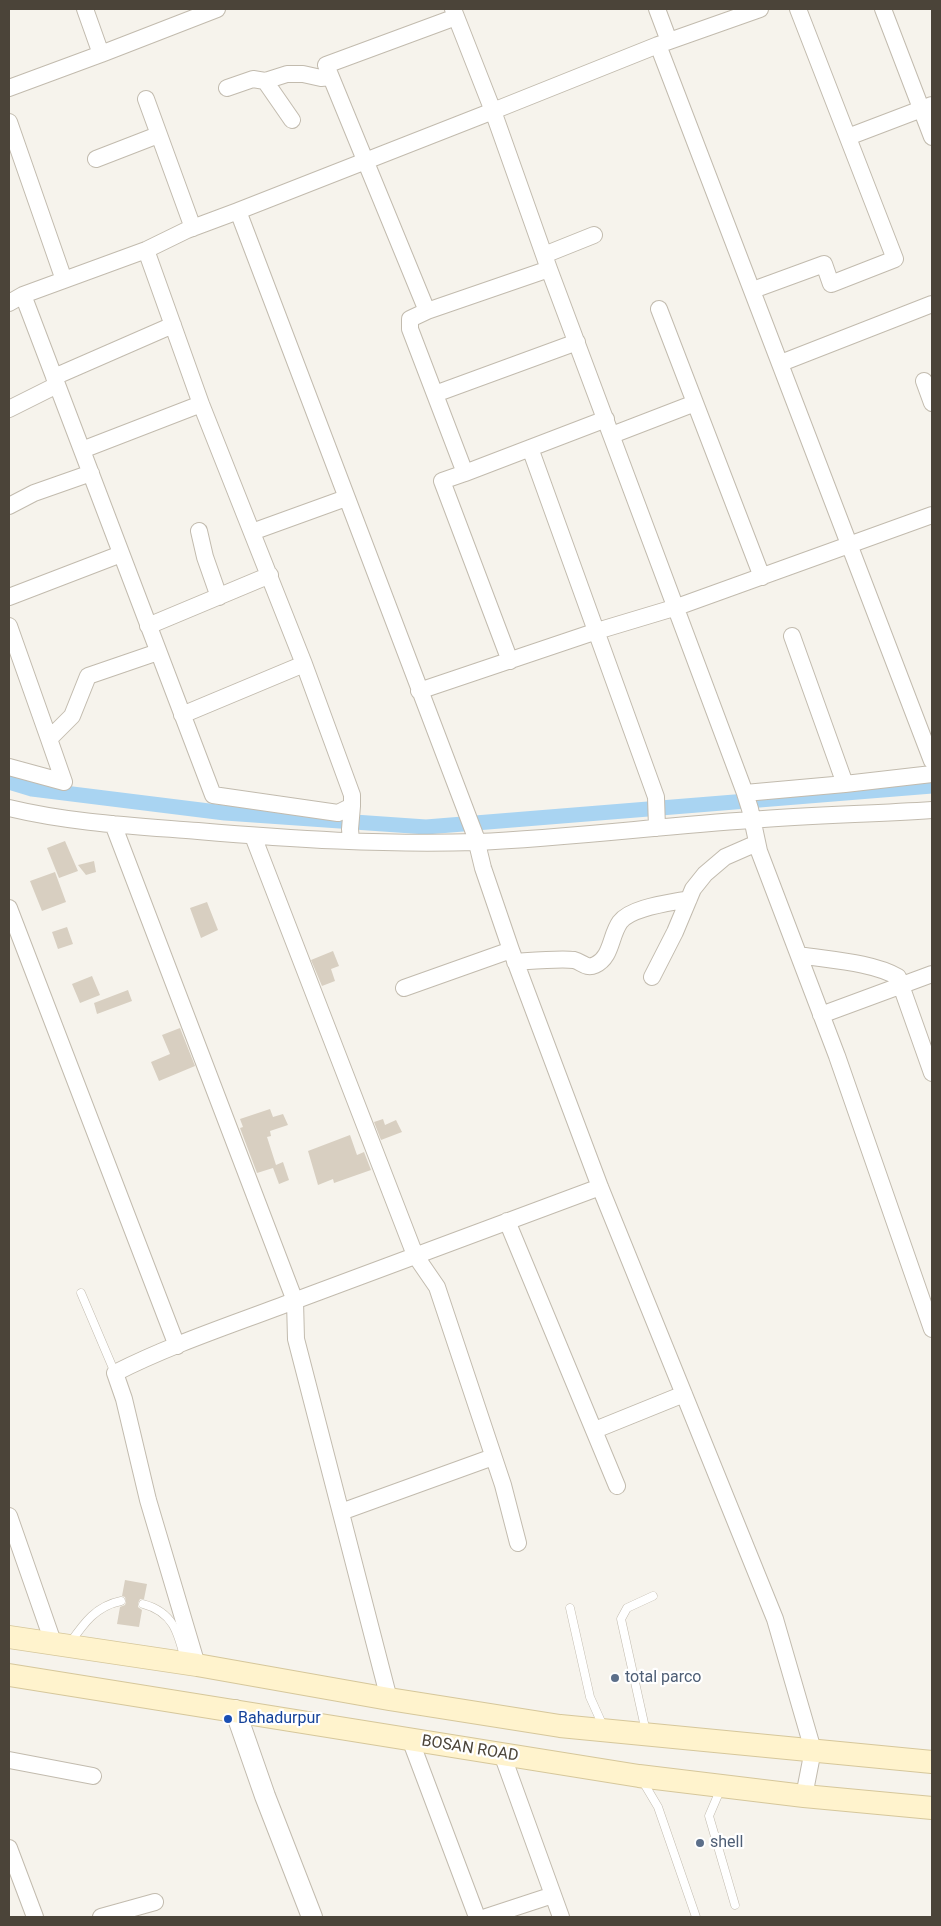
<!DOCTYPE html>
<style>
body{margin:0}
#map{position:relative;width:941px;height:1926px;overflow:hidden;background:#f6f3ec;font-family:Roboto,sans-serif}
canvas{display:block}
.frame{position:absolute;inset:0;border:10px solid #4b4439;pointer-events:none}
</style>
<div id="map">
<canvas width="941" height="1926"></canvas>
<div class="frame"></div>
</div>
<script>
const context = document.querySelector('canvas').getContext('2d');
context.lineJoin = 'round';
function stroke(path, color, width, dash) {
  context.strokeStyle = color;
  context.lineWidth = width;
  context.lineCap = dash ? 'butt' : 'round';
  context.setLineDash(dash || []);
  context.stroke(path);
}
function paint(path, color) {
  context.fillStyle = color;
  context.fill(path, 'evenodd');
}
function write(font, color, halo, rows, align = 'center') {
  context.font = font + ' Roboto,sans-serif';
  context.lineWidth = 4.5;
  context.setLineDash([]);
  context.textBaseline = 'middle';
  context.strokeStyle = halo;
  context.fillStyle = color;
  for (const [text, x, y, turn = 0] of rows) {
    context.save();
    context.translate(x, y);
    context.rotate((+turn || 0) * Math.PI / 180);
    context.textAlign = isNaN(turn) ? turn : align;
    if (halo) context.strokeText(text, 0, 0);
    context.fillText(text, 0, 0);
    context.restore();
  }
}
const canal = new Path2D(`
 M 9,782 L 32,789 L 225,813 L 426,827 L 932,786`);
const building = new Path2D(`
 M 65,841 L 78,871 L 59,878 L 47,848 Z
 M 94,861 L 96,872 L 86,875 L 78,865 Z
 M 55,872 L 66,902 L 42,911 L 30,881 Z
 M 207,902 L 218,930 L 201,938 L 190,908 Z
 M 67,927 L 73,944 L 58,949 L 52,932 Z
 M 333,951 L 339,966 L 331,969 L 335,981 L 322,986 L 311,960 Z
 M 92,976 L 100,995 L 80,1003 L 72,984 Z
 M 128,990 L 132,1001 L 97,1014 L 94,1003 Z
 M 180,1028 L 195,1066 L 159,1081 L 151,1062 L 170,1054 L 162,1035 Z
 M 270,1109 L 273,1117 L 283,1114 L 288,1125 L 270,1131 L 271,1136 L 267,1137 L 276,1165 L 283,1162 L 289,1180 L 279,1184 L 273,1168 L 257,1173 L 240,1128 L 243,1127 L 240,1119 Z
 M 383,1119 L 385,1125 L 396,1120 L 402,1132 L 381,1140 L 374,1122 Z
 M 350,1135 L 357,1155 L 364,1152 L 371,1170 L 334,1183 L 333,1179 L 318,1185 L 308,1151 Z
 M 125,1580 L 147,1584 L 144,1599 L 140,1599 L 138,1603 L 138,1607 L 142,1610 L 139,1627 L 117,1624 L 120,1607 L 125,1605 L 126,1602 L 125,1597 L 122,1596 Z`);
const service = new Path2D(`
 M 81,1293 L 115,1373
 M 143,1604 C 173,1612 178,1632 185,1660
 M 570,1608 L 590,1697 L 603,1726
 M 70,1643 C 84,1623 96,1606 121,1601
 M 646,1732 L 621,1619 L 627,1608 L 653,1596
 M 642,1780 L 658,1807 L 696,1917
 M 721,1788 L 709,1816 L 735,1905`);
const minor = new Path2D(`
 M 85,9 L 101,54 L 217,9
 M 453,9 L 493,111 L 238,211 L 475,835 L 483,868 L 511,950 L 600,1187 L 775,1619 L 813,1750 L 804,1796
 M 657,9 L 669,41
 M 760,9 L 658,45 L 493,111 L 549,269 L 745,793 L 750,809 L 759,851 L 837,1056 L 932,1329
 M 883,9 L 932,137
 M 456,17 L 326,65 L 427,311 L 410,319 L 410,329 L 465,473 L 442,481 L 510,661
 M 658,45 L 932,761
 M 265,81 L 292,120
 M 9,88 L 101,54
 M 227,88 L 253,79 L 265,81 L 287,74 L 303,74 L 321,78 L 330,77
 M 146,99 L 193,228
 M 9,122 L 64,280
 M 848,137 L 932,105
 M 96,159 L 158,135
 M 544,255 L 594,235
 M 753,290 L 824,264 L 831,284 L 895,259 L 798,9
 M 23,295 L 213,795 L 338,813 L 352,806 L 352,795 L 304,664 L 201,404 L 146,250
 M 9,303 L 23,295 L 146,250 L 187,230 L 238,211
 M 659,309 L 762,577
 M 427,311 L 549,269
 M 781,363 L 932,304
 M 54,377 L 173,325
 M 924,381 L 932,403
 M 435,394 L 577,342
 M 9,409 L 57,385
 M 612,435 L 695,403
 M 530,448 L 656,797 L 657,828
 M 82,450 L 201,404
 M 465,473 L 606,419
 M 9,506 L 34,493 L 91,473
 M 199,531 L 205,557 L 219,597
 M 252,532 L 346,498
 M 9,597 L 121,554
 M 9,626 L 49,739
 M 148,626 L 270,575
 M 792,636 L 845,784
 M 419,691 L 597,631 L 677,607 L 932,515
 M 182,715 L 304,664
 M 9,767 L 64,782
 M 64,782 L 49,739 L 72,716 L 88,676 L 158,652
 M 745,793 L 845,784 L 932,774
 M 9,808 C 71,823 135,826 198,831 C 291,839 384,845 477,842 C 569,838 660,826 751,820 C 811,815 872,814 932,810
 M 113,824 L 295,1301 L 296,1339 L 389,1699
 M 253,836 L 415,1255 L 437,1287 L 503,1485 L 518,1543
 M 351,841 L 350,829 L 352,806
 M 9,908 L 177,1346
 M 799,955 C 829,960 872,962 898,977 L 932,1073
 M 515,962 C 530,961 561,958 574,960 C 582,962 586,969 595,965 C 612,957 610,936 620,922 C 631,907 671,903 689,899
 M 652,977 L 675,932 L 693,889 L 705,874 L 725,857 L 757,843
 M 404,988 L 511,950
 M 821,1015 L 932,974
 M 507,1221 L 617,1486
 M 595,1430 L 684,1394
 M 341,1512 L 493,1457
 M 9,1516 L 54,1645
 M 197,1665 L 148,1500 L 124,1399 L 115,1373 C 172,1344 234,1324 294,1301 C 396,1263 498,1225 600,1187
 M 410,1739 L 477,1917
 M 502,1754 L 561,1917
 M 9,1760 L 93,1776
 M 9,1848 L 35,1917
 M 101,1917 L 155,1902
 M 486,1917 L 553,1895`);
const tertiary = new Path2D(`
 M 235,1710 L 265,1796 L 312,1917`);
const secondary = new Path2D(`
 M 9,1637 L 197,1665 L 389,1699 L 560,1726 L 932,1762
 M 9,1675 L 639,1776 L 804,1796 L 932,1808`);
const markers = [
 [615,1678,5,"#5c6f8a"],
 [228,1719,5,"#1a4fb4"],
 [700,1843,5,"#5c6f8a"]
];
const serviceNames = [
 ["total parco",625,1678],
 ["shell",710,1843]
];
const transitNames = [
 ["Bahadurpur",238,1719]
];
const streetNames = [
 ["BOSAN ROAD",470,1749,9]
];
stroke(canal, '#a9d4f2', 15);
paint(building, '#d8cfc1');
stroke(service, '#c2bbae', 9);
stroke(minor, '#c2bbae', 18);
stroke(tertiary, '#c2bbae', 22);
stroke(secondary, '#d6c79b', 24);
stroke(service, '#fff', 8);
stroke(minor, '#fff', 16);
stroke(tertiary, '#fff', 20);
stroke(secondary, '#fff3cd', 22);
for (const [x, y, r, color] of markers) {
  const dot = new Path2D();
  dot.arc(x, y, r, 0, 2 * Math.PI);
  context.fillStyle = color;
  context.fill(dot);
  stroke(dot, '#fff', 2);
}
write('16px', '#4e5e75', '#fff', serviceNames, 'left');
write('16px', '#164399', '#fff', transitNames, 'left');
write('16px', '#4b4439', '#fff', streetNames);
</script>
